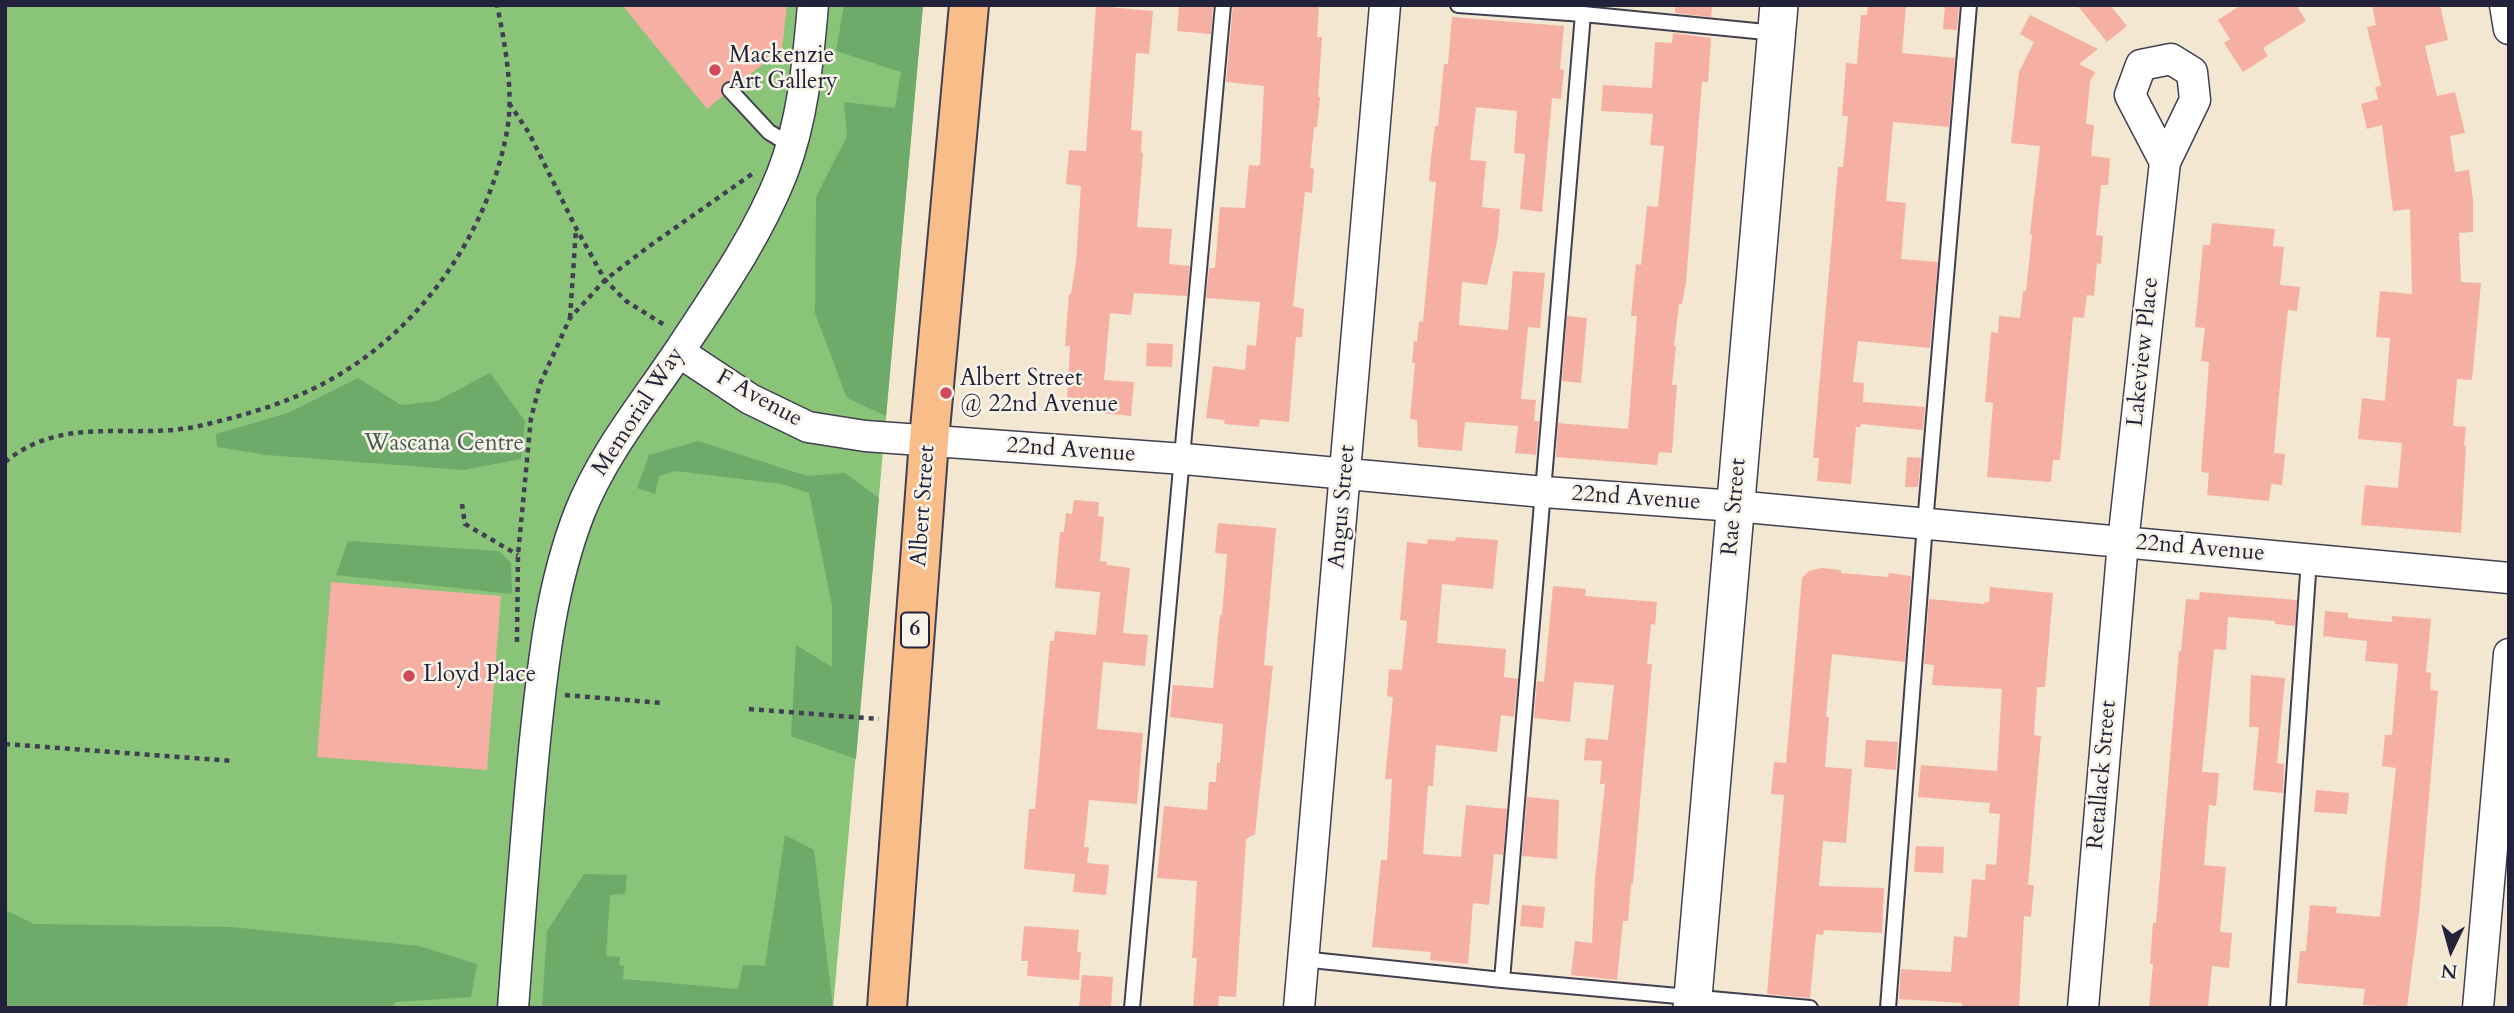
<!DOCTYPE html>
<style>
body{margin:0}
#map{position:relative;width:2514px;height:1013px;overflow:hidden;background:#f3e7d1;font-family:Cardo,serif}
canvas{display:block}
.frame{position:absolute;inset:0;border:7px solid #22223b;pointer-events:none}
.north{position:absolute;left:2416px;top:915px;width:70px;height:70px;-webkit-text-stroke:5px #f7f3e8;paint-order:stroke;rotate:185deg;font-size:19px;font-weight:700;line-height:28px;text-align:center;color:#22223b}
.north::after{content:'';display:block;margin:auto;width:24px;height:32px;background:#22223b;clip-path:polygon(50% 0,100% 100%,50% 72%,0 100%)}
</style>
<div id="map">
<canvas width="2514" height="1013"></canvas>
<div class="frame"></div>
<div class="north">N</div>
</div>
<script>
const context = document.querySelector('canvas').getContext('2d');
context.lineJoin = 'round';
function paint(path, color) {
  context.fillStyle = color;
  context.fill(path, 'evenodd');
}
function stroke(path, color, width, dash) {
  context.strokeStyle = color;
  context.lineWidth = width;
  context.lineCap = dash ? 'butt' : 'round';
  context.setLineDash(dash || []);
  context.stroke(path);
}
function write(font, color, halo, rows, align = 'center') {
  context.font = font + ' Cardo,serif';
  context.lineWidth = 5;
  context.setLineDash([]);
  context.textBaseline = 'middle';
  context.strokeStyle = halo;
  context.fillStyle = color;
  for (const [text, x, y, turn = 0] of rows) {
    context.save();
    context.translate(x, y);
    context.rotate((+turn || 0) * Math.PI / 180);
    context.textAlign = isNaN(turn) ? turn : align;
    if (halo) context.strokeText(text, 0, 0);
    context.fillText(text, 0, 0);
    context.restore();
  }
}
const green = new Path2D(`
 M 5,5 L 923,5 L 833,1008 L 5,1008 Z`);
const forest = new Path2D(`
 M 844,5 L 923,5 L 886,416 L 847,398 L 815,313 L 816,197 L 847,136 L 844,102 L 895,108 L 901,72 L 836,51 Z
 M 490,373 L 525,421 L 521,459 L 463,470 L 267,455 L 217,447 L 216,434 L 288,413 L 358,378 L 401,405 L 437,401 Z
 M 698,441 L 807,476 L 845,473 L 879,498 L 856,759 L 791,736 L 796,645 L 832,667 L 832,605 L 809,493 L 782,484 L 676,471 L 659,476 L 655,494 L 637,488 L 649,455 Z
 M 348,541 L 499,551 L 511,563 L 512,594 L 336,575 Z
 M 785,835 L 814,850 L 833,1008 L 542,1008 L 547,931 L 584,874 L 627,875 L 625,894 L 610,895 L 606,956 L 620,957 L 619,965 L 624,966 L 623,979 L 738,989 L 743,965 L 765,966 Z
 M 5,910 L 34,924 L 231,927 L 419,946 L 477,964 L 471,997 L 396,1002 L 391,1008 L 5,1008 Z`);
const building = new Path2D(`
 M 622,5 L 787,5 L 782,49 L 738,84 L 732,81 L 724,83 L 721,88 L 723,96 L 707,109 Z
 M 1179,5 L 1213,5 L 1211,34 L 1177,31 Z
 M 1233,5 L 1319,5 L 1317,37 L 1322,37 L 1318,97 L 1320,97 L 1317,127 L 1314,127 L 1310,168 L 1314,169 L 1312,193 L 1305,192 L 1293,306 L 1304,309 L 1302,337 L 1296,337 L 1289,422 L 1260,419 L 1259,427 L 1224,424 L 1225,420 L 1206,418 L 1213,366 L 1245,370 L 1247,345 L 1256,346 L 1260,302 L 1206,298 L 1209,268 L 1215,268 L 1220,207 L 1245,208 L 1249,165 L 1258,166 L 1260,164 L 1264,86 L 1226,82 Z
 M 1675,5 L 1712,5 L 1711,17 L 1675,13 Z
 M 1868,5 L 1906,5 L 1902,53 L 1955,58 L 1949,127 L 1893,122 L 1886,201 L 1906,203 L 1901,259 L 1938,262 L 1930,348 L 1858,341 L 1853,382 L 1864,383 L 1863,402 L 1925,407 L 1923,430 L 1861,424 L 1860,427 L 1856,427 L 1851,484 L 1817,481 L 1819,458 L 1813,458 L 1838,167 L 1843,167 L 1848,116 L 1842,116 L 1846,63 L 1857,64 L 1861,15 L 1867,15 Z
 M 1945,5 L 1959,5 L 1957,30 L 1943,29 Z
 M 2077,5 L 2110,5 L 2127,26 L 2107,42 Z
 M 2241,5 L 2296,5 L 2306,21 L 2263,48 L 2268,56 L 2243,72 L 2224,43 L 2230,39 L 2218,20 Z
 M 2372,5 L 2440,5 L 2448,40 L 2425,46 L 2437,96 L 2455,92 L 2465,133 L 2450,136 L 2455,172 L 2469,170 L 2473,200 L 2473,232 L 2459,233 L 2461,282 L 2481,283 L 2472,380 L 2457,379 L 2453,426 L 2466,427 L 2464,446 L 2466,446 L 2461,533 L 2361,525 L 2365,485 L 2398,488 L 2402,443 L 2358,439 L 2362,398 L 2385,401 L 2390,338 L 2376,337 L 2380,291 L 2412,294 L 2410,209 L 2393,211 L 2382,125 L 2367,129 L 2361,104 L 2378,99 L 2375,87 L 2381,86 L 2367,27 L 2376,25 Z
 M 1096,6 L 1153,11 L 1149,54 L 1136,53 L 1131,130 L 1142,131 L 1141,153 L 1143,153 L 1137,227 L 1172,229 L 1169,264 L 1190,266 L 1187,296 L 1134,293 L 1131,315 L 1110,313 L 1104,380 L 1134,382 L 1131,416 L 1075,410 L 1076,401 L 1067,400 L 1070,346 L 1065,346 L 1069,294 L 1071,294 L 1076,262 L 1081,186 L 1066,184 L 1069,150 L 1086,151 Z
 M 2030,15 L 2098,49 L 2079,64 L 2095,72 L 2090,82 L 2086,124 L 2094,125 L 2091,156 L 2110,158 L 2108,185 L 2101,185 L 2096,235 L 2103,236 L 2101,264 L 2097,263 L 2094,296 L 2087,295 L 2084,318 L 2073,317 L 2060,460 L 2053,460 L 2051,482 L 1987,477 L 1993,403 L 1985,402 L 1991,332 L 1998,333 L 1999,316 L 2020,318 L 2023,291 L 2026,291 L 2032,235 L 2030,234 L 2040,146 L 2011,143 L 2019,72 L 2034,42 L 2020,34 Z
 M 1452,17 L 1564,26 L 1560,69 L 1564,70 L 1561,99 L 1552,98 L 1542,212 L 1520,209 L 1525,154 L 1514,153 L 1517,111 L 1476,107 L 1470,160 L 1486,161 L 1482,207 L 1500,209 L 1498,237 L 1487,285 L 1462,282 L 1459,325 L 1508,330 L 1513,271 L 1545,273 L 1540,328 L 1528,327 L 1521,399 L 1536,400 L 1534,421 L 1539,421 L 1536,455 L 1515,453 L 1518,426 L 1465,422 L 1462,451 L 1418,447 L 1417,420 L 1410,419 L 1415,363 L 1412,363 L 1414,341 L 1417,342 L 1419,321 L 1423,322 L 1436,182 L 1429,181 L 1431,157 L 1435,126 L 1438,126 L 1444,64 L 1448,64 Z
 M 1673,33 L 1711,38 L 1708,82 L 1702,82 L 1686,282 L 1682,304 L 1679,304 L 1674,346 L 1676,346 L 1672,385 L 1677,385 L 1672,453 L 1659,452 L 1657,465 L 1556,457 L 1558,423 L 1628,429 L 1637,316 L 1631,316 L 1636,264 L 1641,265 L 1647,206 L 1658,207 L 1664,146 L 1650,145 L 1653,114 L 1601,111 L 1603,85 L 1652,88 L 1655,42 L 1672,43 Z
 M 2212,223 L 2275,229 L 2273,246 L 2284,247 L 2280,285 L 2300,287 L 2297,311 L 2288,310 L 2281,373 L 2274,453 L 2285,454 L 2282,485 L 2271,484 L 2269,501 L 2207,495 L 2209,473 L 2201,472 L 2209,362 L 2201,361 L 2205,328 L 2195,327 L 2203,245 L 2210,245 Z
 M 1567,316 L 1587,318 L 1581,383 L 1562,381 Z
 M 1147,343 L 1173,344 L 1172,367 L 1146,366 Z
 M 1907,457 L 1921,458 L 1918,487 L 1905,487 Z
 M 1074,500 L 1099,502 L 1098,516 L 1104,517 L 1100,561 L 1107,562 L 1107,565 L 1130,568 L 1123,633 L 1148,635 L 1145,666 L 1103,662 L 1097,729 L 1143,733 L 1137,804 L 1089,800 L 1084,847 L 1089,847 L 1087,863 L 1109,865 L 1106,895 L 1073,892 L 1075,874 L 1024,869 L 1029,809 L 1035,809 L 1050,641 L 1054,641 L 1055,631 L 1096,635 L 1100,592 L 1055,588 L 1060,532 L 1064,532 L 1066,513 L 1072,514 Z
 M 1218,523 L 1276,528 L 1264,665 L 1273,666 L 1255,834 L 1246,839 L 1236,997 L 1219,996 L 1218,1008 L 1193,1008 L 1197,958 L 1192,958 L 1197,881 L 1157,878 L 1164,806 L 1207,810 L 1209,782 L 1216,782 L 1217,763 L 1220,763 L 1223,724 L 1170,717 L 1173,685 L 1213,688 L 1220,615 L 1222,615 L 1227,554 L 1215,553 Z
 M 1456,537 L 1498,540 L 1493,589 L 1442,584 L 1437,643 L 1506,649 L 1504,677 L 1518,679 L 1514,717 L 1501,715 L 1497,752 L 1436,745 L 1433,786 L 1428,786 L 1423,854 L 1461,857 L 1466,805 L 1507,809 L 1503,855 L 1494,854 L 1489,905 L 1473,903 L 1468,964 L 1430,960 L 1431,952 L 1372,947 L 1381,860 L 1387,860 L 1392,779 L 1385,779 L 1393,697 L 1387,696 L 1389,669 L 1402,670 L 1407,621 L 1400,620 L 1407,542 L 1427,544 L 1428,539 L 1455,541 Z
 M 1822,568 L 1841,570 L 1841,573 L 1888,577 L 1889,573 L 1911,576 L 1905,662 L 1832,654 L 1826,717 L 1829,717 L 1825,767 L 1852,769 L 1846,843 L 1823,841 L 1819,886 L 1884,888 L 1882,933 L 1824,930 L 1823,935 L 1816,934 L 1810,998 L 1767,994 L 1784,795 L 1771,794 L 1774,762 L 1786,763 L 1802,578 L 1809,571 Z
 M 331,582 L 501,596 L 487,770 L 317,757 Z
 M 1553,586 L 1586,589 L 1585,596 L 1657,602 L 1655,625 L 1651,624 L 1647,664 L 1652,664 L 1633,884 L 1631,884 L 1628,921 L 1623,921 L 1617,980 L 1571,975 L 1575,941 L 1592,943 L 1595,879 L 1605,784 L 1600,784 L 1602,761 L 1584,760 L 1586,738 L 1608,740 L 1614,685 L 1574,682 L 1570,722 L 1534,718 L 1537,681 L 1544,682 Z
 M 1990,587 L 2053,593 L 2045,687 L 2037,687 L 2034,735 L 2041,736 L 2028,885 L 2034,885 L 2031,917 L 2024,916 L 2019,1008 L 1962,1007 L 1962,1003 L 1899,999 L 1901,969 L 1951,972 L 1954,936 L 1967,938 L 1972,879 L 1985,880 L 1986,864 L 1996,865 L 2000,814 L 1989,813 L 1990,803 L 1918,797 L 1921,765 L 1997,771 L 2002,689 L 1932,685 L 1934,665 L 1924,664 L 1929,599 L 1984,604 L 1985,602 L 1989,602 Z
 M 2200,592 L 2297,600 L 2295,626 L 2275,624 L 2275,621 L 2228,617 L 2226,650 L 2214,649 L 2202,772 L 2219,773 L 2216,806 L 2209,805 L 2204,865 L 2226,867 L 2220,932 L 2232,933 L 2229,968 L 2212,966 L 2208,1008 L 2149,1008 L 2153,964 L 2150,964 L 2153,923 L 2156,923 L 2179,651 L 2181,651 L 2186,599 L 2199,600 Z
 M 2325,611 L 2348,613 L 2348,618 L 2392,622 L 2392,616 L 2431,619 L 2426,672 L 2431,673 L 2430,690 L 2438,691 L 2419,914 L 2407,1008 L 2363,1005 L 2365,989 L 2297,983 L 2300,951 L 2306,951 L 2310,905 L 2337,907 L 2336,913 L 2380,917 L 2396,768 L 2382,766 L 2385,735 L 2392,735 L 2398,664 L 2365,661 L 2367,641 L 2323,636 Z
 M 2251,675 L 2285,678 L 2277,763 L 2284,764 L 2283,793 L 2253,790 L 2259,727 L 2249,727 Z
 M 1866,740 L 1898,742 L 1896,770 L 1864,767 Z
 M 2316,790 L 2349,793 L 2347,814 L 2314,812 Z
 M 1527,797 L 1559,800 L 1557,859 L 1522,856 Z
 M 1916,846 L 1944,847 L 1943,873 L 1914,872 Z
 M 1522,905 L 1545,907 L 1543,928 L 1520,926 Z
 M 1024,926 L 1079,930 L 1077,952 L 1081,952 L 1079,980 L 1027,976 L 1028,961 L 1021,961 Z
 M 1082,975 L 1113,977 L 1111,1008 L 1079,1008 Z`);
const path = new Path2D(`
 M 509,103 L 529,133 L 576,228 L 605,280 L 626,301 L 666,326
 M 570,318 L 576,229
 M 5,462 C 65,413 131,441 199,426 C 242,416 289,403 328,381 C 420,331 488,234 507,131 C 514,93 505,43 497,5
 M 462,504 L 465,524 L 518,555
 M 517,642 L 518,555 L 531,418 L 540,384 L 570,318 L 605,280 L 648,247 L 752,174
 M 565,695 L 662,703
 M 749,709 L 879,719
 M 5,744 L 233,761`);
const service = new Path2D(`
 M 1458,5 L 1583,14 L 1776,33
 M 730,90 L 769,132 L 790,145
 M 1302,959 L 1502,980 L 1810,1008
 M 1502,980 L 1583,14
 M 1132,1008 L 1223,5
 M 1888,1008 L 1925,524 L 1969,5
 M 2278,1008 L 2309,559`);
const minor = new Path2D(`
 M 2505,5 L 2509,29
 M 679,352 L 750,399 L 808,427 L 865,436 L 1184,459 L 1544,492 L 1735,506 L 2509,578
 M 513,1008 C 520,918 526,829 535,740 C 543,663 551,587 579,514 C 603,453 644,404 680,350 C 717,294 757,237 782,174 C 803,120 808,62 813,5
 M 1299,1008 L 1385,5
 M 2083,1008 L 2123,542 L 2165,162 L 2195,100 L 2192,72 L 2171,59 L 2141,65 L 2130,95 L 2165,162
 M 2478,1008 L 2509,654`);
const tertiary = new Path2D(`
 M 1692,1008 L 1779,5`);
const primary = new Path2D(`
 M 887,1008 L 929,440 L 969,5`);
const markers = [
 [715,70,7,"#d1495b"],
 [946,393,7,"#d1495b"],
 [409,676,7,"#d1495b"]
];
const shields = [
 [915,630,28]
];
const shieldNames = [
 ["6",915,630]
];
const poiNames = [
 ["Mackenzie",729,57],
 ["Art Gallery",729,83],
 ["Albert Street",960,380],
 ["@ 22nd Avenue",960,406],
 ["Lloyd Place",423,676]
];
const streetNames = [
 ["Lakeview Place",2144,352,-84],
 ["F Avenue",759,399,29],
 ["Memorial Way",639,412,-57],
 ["22nd Avenue",1071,451,4],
 ["22nd Avenue",1636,499,4],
 ["Albert Street",924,506,-86],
 ["Angus Street",1343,507,-85],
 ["Rae Street",1735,507,-85],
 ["22nd Avenue",2200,549,5],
 ["Retallack Street",2103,775,-85]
];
const parkNames = [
 ["Wascana Centre",444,445]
];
paint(green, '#89c479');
paint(forest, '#6eaa69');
paint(building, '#f5b0a3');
stroke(service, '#414052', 18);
stroke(minor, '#414052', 33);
stroke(tertiary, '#414052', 40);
stroke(primary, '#414052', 42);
stroke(path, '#414052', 4.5, [5, 5]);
stroke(service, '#fff', 14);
stroke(minor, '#fff', 30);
stroke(tertiary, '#fff', 37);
stroke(primary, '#f8bd89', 38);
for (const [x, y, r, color] of markers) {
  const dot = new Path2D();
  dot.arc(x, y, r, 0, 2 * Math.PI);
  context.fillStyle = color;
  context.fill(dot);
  stroke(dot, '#f7f3e8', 2.5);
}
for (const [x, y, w] of shields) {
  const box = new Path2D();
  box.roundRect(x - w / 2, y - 17.5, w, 35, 5);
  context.fillStyle = '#f7f3e8';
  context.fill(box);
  stroke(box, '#22223b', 2);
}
write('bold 21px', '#22223b', null, shieldNames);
write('23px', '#22223b', '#f7f3e8', poiNames, 'left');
write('23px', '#22223b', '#f7f3e8', streetNames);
write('23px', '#465b51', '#f7f3e8', parkNames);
</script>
